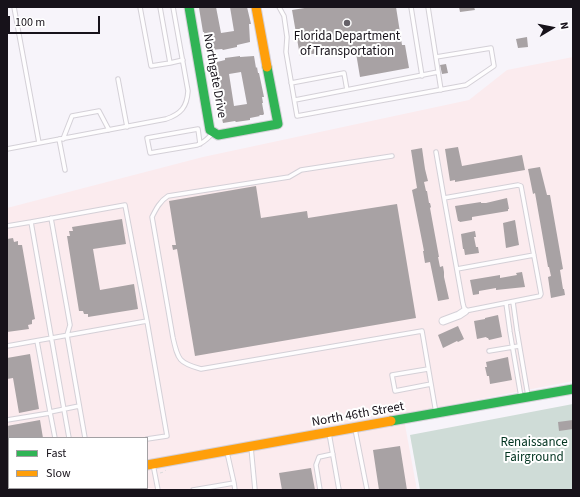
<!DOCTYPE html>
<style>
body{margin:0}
#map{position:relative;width:580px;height:497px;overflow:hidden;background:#f7f4fa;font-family:"Source Sans 3",sans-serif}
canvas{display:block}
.frame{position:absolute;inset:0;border:8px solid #17121a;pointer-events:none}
.legend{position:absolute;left:8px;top:437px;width:140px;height:52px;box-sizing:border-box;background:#fff;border:1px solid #a2a0a3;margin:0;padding:5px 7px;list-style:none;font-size:12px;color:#17121a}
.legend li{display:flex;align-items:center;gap:8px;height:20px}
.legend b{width:20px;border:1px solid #a2a0a3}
.north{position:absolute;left:532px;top:8px;width:40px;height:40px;-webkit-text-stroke:3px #fff;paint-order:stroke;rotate:80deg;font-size:11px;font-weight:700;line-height:16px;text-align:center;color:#17121a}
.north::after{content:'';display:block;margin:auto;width:14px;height:18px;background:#17121a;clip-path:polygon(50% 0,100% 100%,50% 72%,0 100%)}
.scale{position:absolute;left:8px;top:16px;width:92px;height:18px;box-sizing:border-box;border:2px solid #17121a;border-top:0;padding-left:5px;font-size:12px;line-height:14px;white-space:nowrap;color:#17121a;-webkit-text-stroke:3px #fff;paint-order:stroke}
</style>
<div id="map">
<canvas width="580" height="497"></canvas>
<div class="frame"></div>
<ul class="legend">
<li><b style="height:5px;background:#30b455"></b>Fast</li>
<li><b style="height:5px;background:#ff9f0a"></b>Slow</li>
</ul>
<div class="north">N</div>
<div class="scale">100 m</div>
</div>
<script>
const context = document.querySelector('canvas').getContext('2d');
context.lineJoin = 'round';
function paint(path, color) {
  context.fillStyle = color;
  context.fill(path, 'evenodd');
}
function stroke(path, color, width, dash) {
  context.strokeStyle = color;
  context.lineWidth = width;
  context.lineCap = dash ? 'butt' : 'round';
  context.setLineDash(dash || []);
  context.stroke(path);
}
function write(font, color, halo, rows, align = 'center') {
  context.font = font + ' "Source Sans 3",sans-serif';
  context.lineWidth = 4;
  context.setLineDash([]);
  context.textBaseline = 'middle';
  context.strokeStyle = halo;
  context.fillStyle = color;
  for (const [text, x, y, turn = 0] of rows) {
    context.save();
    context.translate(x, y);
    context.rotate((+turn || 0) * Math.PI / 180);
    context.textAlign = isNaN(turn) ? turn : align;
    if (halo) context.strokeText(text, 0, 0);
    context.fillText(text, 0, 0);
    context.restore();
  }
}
const industrial = new Path2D(`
 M 573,57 L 573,381 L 403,414 L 417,490 L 86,490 L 86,488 L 147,488 L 147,438 L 9,438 L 9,474 L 7,475 L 7,208 L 203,157 L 469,100 L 507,70 Z`);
const green = new Path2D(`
 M 573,404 L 573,490 L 420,490 L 410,435 Z`);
const building = new Path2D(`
 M 201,7 L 216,7 L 221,33 L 234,31 L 230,7 L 247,7 L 251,24 L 249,24 L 250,42 L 237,45 L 237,47 L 223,50 L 222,49 L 210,50 L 207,38 L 205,38 L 204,32 L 203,32 L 199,8 L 201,8 Z
 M 311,7 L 396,7 L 402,45 L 405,45 L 409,68 L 360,77 L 355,47 L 300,56 L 292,10 Z
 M 459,7 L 474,7 L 475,10 L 460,12 Z
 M 527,37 L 528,47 L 518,48 L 516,39 Z
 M 240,56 L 240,57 L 254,56 L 256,68 L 257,67 L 258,73 L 259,73 L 264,97 L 262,97 L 263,103 L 262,103 L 264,114 L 263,115 L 259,115 L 260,116 L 250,118 L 250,120 L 236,122 L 235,121 L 223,123 L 220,110 L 218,110 L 217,105 L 216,105 L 214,90 L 212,81 L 213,81 L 212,75 L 214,75 L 213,63 L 225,60 L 225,58 ZM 241,72 L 247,104 L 234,106 L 229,74 Z
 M 446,64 L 448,73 L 442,74 L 440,65 Z
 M 458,147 L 462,166 L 522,155 L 525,170 L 455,182 L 455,180 L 450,181 L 445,149 Z
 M 422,148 L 425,169 L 428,181 L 424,182 L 426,191 L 427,191 L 429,203 L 430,203 L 431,207 L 430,208 L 439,257 L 438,257 L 440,267 L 443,266 L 444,272 L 444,277 L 449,299 L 438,301 L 430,262 L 425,263 L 423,251 L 424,251 L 412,190 L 417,188 L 411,150 Z
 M 540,167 L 547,195 L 550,195 L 563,269 L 560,270 L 563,289 L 564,289 L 565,295 L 551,298 L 548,277 L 551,276 L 549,267 L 548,267 L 535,193 L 533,194 L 528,169 Z
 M 256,186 L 261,218 L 307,211 L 308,218 L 397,204 L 416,318 L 195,356 L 177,249 L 173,250 L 172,245 L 176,245 L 169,201 Z
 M 507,198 L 509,209 L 508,209 L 508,211 L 472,217 L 472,220 L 460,222 L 459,221 L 458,221 L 455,206 L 481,202 L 481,203 L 486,203 Z
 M 122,219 L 126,244 L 93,249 L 100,290 L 134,284 L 138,309 L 88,317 L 88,314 L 84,314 L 83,311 L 79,311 L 67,236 L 70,236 L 69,231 L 73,231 L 72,227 Z
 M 515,220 L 519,245 L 506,248 L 503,223 Z
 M 475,231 L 476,237 L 474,237 L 476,247 L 478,247 L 479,253 L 465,255 L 464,249 L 463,249 L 461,234 Z
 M 13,238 L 14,242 L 18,241 L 18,245 L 22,245 L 35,319 L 32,320 L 32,324 L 28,325 L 29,329 L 7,332 L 7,307 L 8,307 L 7,298 L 7,239 Z
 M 522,272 L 525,287 L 496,290 L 496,288 L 479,291 L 479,294 L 473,295 L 470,280 L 500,275 L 500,278 L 517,275 L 516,273 Z
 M 498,315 L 502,337 L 489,340 L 488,338 L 487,338 L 486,337 L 477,339 L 474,321 L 485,319 L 485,318 Z
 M 458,326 L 464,339 L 458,342 L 457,341 L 443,348 L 438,335 Z
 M 30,354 L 39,409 L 19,413 L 13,378 L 7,379 L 7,358 Z
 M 508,357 L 509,364 L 512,380 L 490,384 L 489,376 L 487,376 L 485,367 L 487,367 L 486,362 Z
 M 40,420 L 43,438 L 7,438 L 7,426 Z
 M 573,420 L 573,429 L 559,431 L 558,422 Z
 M 400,446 L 407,490 L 379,490 L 373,450 Z
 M 311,468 L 315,490 L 282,490 L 279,473 Z`);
const path = new Path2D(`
 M 160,473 L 164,472 L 166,470`);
const lane = new Path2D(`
 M 14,7 L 39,143
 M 140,7 L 151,66 L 170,63
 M 160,7 L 170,63 L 183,60
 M 279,7 L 284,16 L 287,37 L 286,52 L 297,116 L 466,85 L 494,66 L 491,48 L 436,57
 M 411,7 L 422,76
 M 428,7 L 441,90
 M 118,79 L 127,127
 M 291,83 L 344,73 L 347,90
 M 295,100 L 438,72
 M 59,139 L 65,170
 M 63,139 L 72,116 L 99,111 L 109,130
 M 200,144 L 198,129 L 147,138 L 150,153 L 197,145 C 204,143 208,138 213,133
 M 7,149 L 166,119 C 181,114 187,107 188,91 L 173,7
 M 436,152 L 444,198 L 518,185 L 521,186 L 541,294 L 540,296 L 465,311 L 463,304 L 444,198
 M 392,156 L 301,170 L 289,177 L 168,196 C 160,201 156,209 152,217 L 173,338 C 178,360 179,363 201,369 L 422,331 L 436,413
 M 51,218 L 70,325 L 67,335 L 85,438
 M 31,222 L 125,205 L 147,321
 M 7,226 L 31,222 L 69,438
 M 457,269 L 534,255
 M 513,302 L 517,331 L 528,396
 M 506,303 L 510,332 L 521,397
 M 37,341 L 50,412
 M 7,346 L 147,321 L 167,436 L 147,439
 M 489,351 L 519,346
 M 428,369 L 392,375 L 395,391 L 431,384
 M 7,420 L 50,413
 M 355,429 L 367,490
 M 329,433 L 339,490
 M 55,438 L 50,412 L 79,406
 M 251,447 L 255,490
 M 7,462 L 9,462
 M 153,464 L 158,490
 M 234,483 L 235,490
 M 53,488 L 54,490
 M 193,490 L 234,483 L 227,452
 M 320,490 L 316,465 L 319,457 L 333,454`);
const street = new Path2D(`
 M 443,321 L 459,315 L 465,311
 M 72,488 L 73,490`);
const fast = new Path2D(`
 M 189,7 L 210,130 L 218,135 L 278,124 L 267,67
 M 391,421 L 573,389`);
const slow = new Path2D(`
 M 256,7 L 267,67
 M 147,465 L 391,421
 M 7,490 L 17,488`);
const markers = [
 [347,23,4,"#656168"]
];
const poiNames = [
 ["Florida Department",347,37],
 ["of Transportation",347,52]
];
const streetNames = [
 ["Northgate Drive",214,76,80],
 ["North 46th Street",358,415,-10]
];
const parkNames = [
 ["Renaissance",534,443],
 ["Fairground",534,458]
];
paint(industrial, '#fbebee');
paint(green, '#cfdcd7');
paint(building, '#a8a2a4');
stroke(lane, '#d4d0d7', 5.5);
stroke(street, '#d4d0d7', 9);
stroke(fast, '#d4d0d7', 11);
stroke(slow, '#d4d0d7', 11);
stroke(path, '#dbdadc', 1, [3, 3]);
stroke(lane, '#fefdfe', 3.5);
stroke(street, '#fefdfe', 7);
stroke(fast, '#30b455', 9);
stroke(slow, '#ff9f0a', 9);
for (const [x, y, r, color] of markers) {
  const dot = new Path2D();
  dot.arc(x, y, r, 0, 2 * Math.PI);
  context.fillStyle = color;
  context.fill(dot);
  stroke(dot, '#fff', 1.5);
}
write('13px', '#17121a', '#fff', poiNames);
write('13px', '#17121a', '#fff', streetNames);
write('13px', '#01331f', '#fff', parkNames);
</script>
